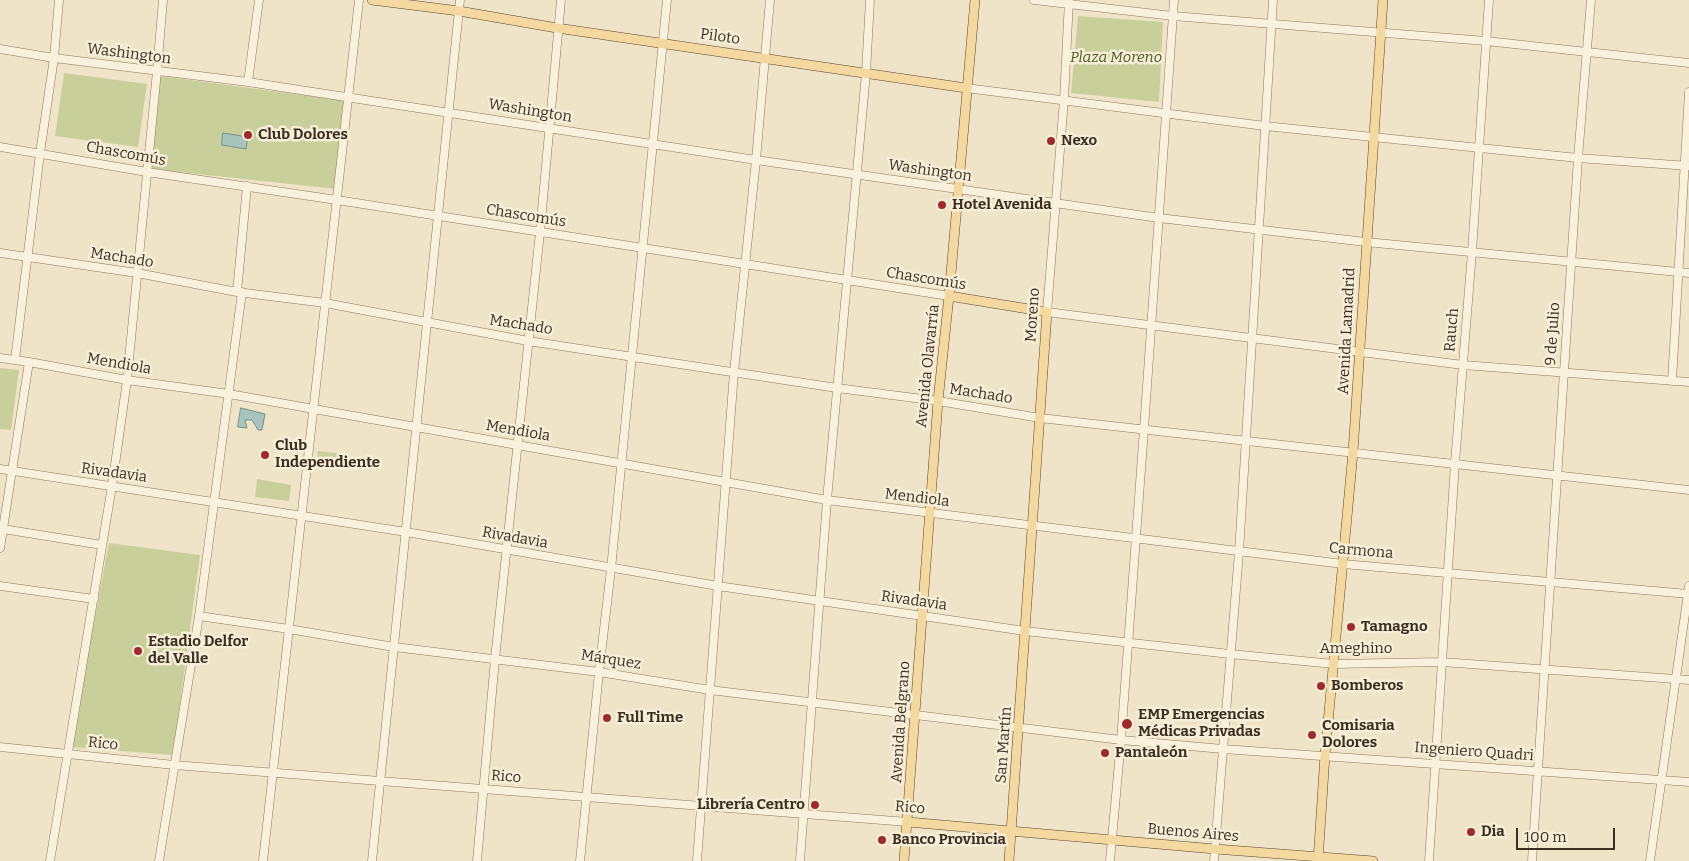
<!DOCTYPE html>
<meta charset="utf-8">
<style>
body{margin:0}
#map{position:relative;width:1689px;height:861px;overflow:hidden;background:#f0e4c8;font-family:Bitter,serif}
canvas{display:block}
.scale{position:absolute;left:1516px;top:828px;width:99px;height:22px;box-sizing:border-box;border:2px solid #3d2e20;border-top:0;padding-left:6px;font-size:15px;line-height:18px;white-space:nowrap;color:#3d2e20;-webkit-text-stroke:4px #f7eed8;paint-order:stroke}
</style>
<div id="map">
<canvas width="1689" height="861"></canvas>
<div class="scale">100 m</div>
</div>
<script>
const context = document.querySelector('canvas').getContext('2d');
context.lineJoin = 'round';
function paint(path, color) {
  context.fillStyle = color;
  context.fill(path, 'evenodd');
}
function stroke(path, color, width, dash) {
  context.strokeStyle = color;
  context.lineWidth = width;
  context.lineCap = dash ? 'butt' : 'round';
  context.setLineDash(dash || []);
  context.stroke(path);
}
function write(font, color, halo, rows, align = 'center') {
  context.font = font + ' Bitter,serif';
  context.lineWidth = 5;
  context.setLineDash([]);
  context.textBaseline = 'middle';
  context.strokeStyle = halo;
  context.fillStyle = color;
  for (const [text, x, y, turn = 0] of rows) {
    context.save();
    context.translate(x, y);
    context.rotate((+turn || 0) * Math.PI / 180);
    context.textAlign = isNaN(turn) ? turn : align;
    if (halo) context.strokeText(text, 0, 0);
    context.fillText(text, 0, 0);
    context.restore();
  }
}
const green = new Path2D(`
 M 1078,16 L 1163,22 L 1159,102 L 1071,93 Z
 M 64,73 L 147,84 L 138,147 L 55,136 Z
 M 160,76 L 347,101 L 337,189 L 150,169 Z
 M 0,368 L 19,370 L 11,430 L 0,429 Z
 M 318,451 L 345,454 L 343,470 L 317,466 Z
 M 257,479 L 291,485 L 289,501 L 255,497 Z
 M 109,543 L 200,555 L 173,755 L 70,747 Z`);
const water = new Path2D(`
 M 223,133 L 248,137 L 246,149 L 222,145 Z
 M 241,408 L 265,414 L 262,430 L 258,430 L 252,420 L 245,420 L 247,428 L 238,427 Z`);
const minor = new Path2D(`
 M 1034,0 L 1173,16 L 1486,41 L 1689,63
 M 1069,0 L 1064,100 L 1047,312 L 1463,365 L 1689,382
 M 0,49 L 54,58 L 248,82 L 756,160 L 1159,218 L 1366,242 L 1689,273
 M 248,82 L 259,0
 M 966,88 L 1265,126 L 1578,158 L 1689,166
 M 0,147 L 147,172 L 337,200 L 949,296
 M 0,253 L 137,273 L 237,292 L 325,303 L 528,341 L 837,388 L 938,401 L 1040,418 L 1689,490
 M 237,292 L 247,186
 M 0,358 L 29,362 L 127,380 L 229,394 L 416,427 L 827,500 L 1343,564 L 1689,594
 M 15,360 L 40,153 L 54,58 L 59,0
 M 1672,381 L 1689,92
 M 0,469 L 406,532 L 718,586 L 1025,631 L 1230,654 L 1334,664 L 1442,662 L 1689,680
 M 3,529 L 102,545
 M 0,548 L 29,362
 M 0,586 L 94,599
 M 199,616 L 289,629 L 394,647 L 599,672 L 710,690 L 1121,740 L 1223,749 L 1689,782
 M 0,747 L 174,765 L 908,822
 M 50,861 L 112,486 L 127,380 L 157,71 L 163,0
 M 159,861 L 199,616 L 242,292
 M 263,861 L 359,0
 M 372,861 L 460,0
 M 477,861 L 495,659 L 540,232 L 561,0
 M 580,861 L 599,672 L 611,569 L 667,0
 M 697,861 L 734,372 L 756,160 L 770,0
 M 800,861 L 827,500 L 866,73 L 870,0
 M 1110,861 L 1121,740 L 1144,429 L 1174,0
 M 1214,861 L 1239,552 L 1273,0
 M 1429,861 L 1455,463 L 1472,252 L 1489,0
 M 1532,861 L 1578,158 L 1591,0
 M 1650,861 L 1689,586`);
const major = new Path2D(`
 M 372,0 L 459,11 L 557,28 L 966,88
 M 949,296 L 1047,312 L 1009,861
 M 908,822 L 1215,849 L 1373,861
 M 904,861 L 938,401 L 949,296 L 975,0
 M 1318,861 L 1325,755 L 1353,452 L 1383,0`);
const markers = [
 [248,135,5,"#9e2a2b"],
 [1051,141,5,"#9e2a2b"],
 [942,205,5,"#9e2a2b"],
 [265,455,5,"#9e2a2b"],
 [1351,627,5,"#9e2a2b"],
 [138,651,5,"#9e2a2b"],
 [1321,686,5,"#9e2a2b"],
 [607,718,5,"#9e2a2b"],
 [1127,724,6,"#9e2a2b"],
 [1312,735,5,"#9e2a2b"],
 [1105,753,5,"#9e2a2b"],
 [815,805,5,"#9e2a2b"],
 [1471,832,5,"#9e2a2b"],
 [882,840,5,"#9e2a2b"]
];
const streetNames = [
 ["Piloto",720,37,8],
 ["Washington",129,54,7],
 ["Washington",530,111,9],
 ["Chascomús",126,154,10],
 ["Washington",930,171,8],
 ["Chascomús",526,216,9],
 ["Machado",122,258,9],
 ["Chascomús",926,279,9],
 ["Moreno",1033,315,-86],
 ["Machado",521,325,9],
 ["Rauch",1452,330,-85],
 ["Avenida Lamadrid",1347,331,-87],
 ["9 de Julio",1553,334,-86],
 ["Mendiola",119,364,10],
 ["Avenida Olavarría",928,366,-84],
 ["Machado",981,394,9],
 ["Mendiola",518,431,10],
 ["Rivadavia",114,473,8],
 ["Mendiola",917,498,7],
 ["Rivadavia",515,538,10],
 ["Carmona",1361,551,5],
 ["Rivadavia",914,601,8],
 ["Ameghino",1356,649],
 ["Márquez",611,660,9],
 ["Avenida Belgrano",901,722,-86],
 ["Rico",103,744,6],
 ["San Martín",1004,745,-86],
 ["Ingeniero Quadri",1474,752,4],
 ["Rico",506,777,4],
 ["Rico",910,808,5],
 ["Buenos Aires",1193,833,5]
];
const parkNames = [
 ["Plaza Moreno",1116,58]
];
const poiNames = [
 ["Club Dolores",258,135],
 ["Nexo",1061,141],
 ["Hotel Avenida",952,205],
 ["Club",275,446],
 ["Independiente",275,463],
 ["Tamagno",1361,627],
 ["Estadio Delfor",148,642],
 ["del Valle",148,659],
 ["Bomberos",1331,686],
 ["EMP Emergencias",1138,715],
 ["Médicas Privadas",1138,732],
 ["Full Time",617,718],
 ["Comisaria",1322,726],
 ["Dolores",1322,743],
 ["Pantaleón",1115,753],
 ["Librería Centro",805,805,"right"],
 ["Dia",1481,832],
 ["Banco Provincia",892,840]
];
paint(green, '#c9cf9b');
paint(water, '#a9c4bc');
stroke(water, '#6f938a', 1);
stroke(minor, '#8d765c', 9);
stroke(major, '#5b4430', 10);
stroke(minor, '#faf1dc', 8);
stroke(major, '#f3d9a0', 9);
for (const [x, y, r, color] of markers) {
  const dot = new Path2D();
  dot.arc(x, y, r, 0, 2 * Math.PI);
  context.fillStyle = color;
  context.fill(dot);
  stroke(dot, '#f7eed8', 2);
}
write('15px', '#3d2e20', '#f7eed8', streetNames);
write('italic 15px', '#4d5a26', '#f7eed8', parkNames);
write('bold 15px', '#3d2e20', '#f7eed8', poiNames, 'left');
</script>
